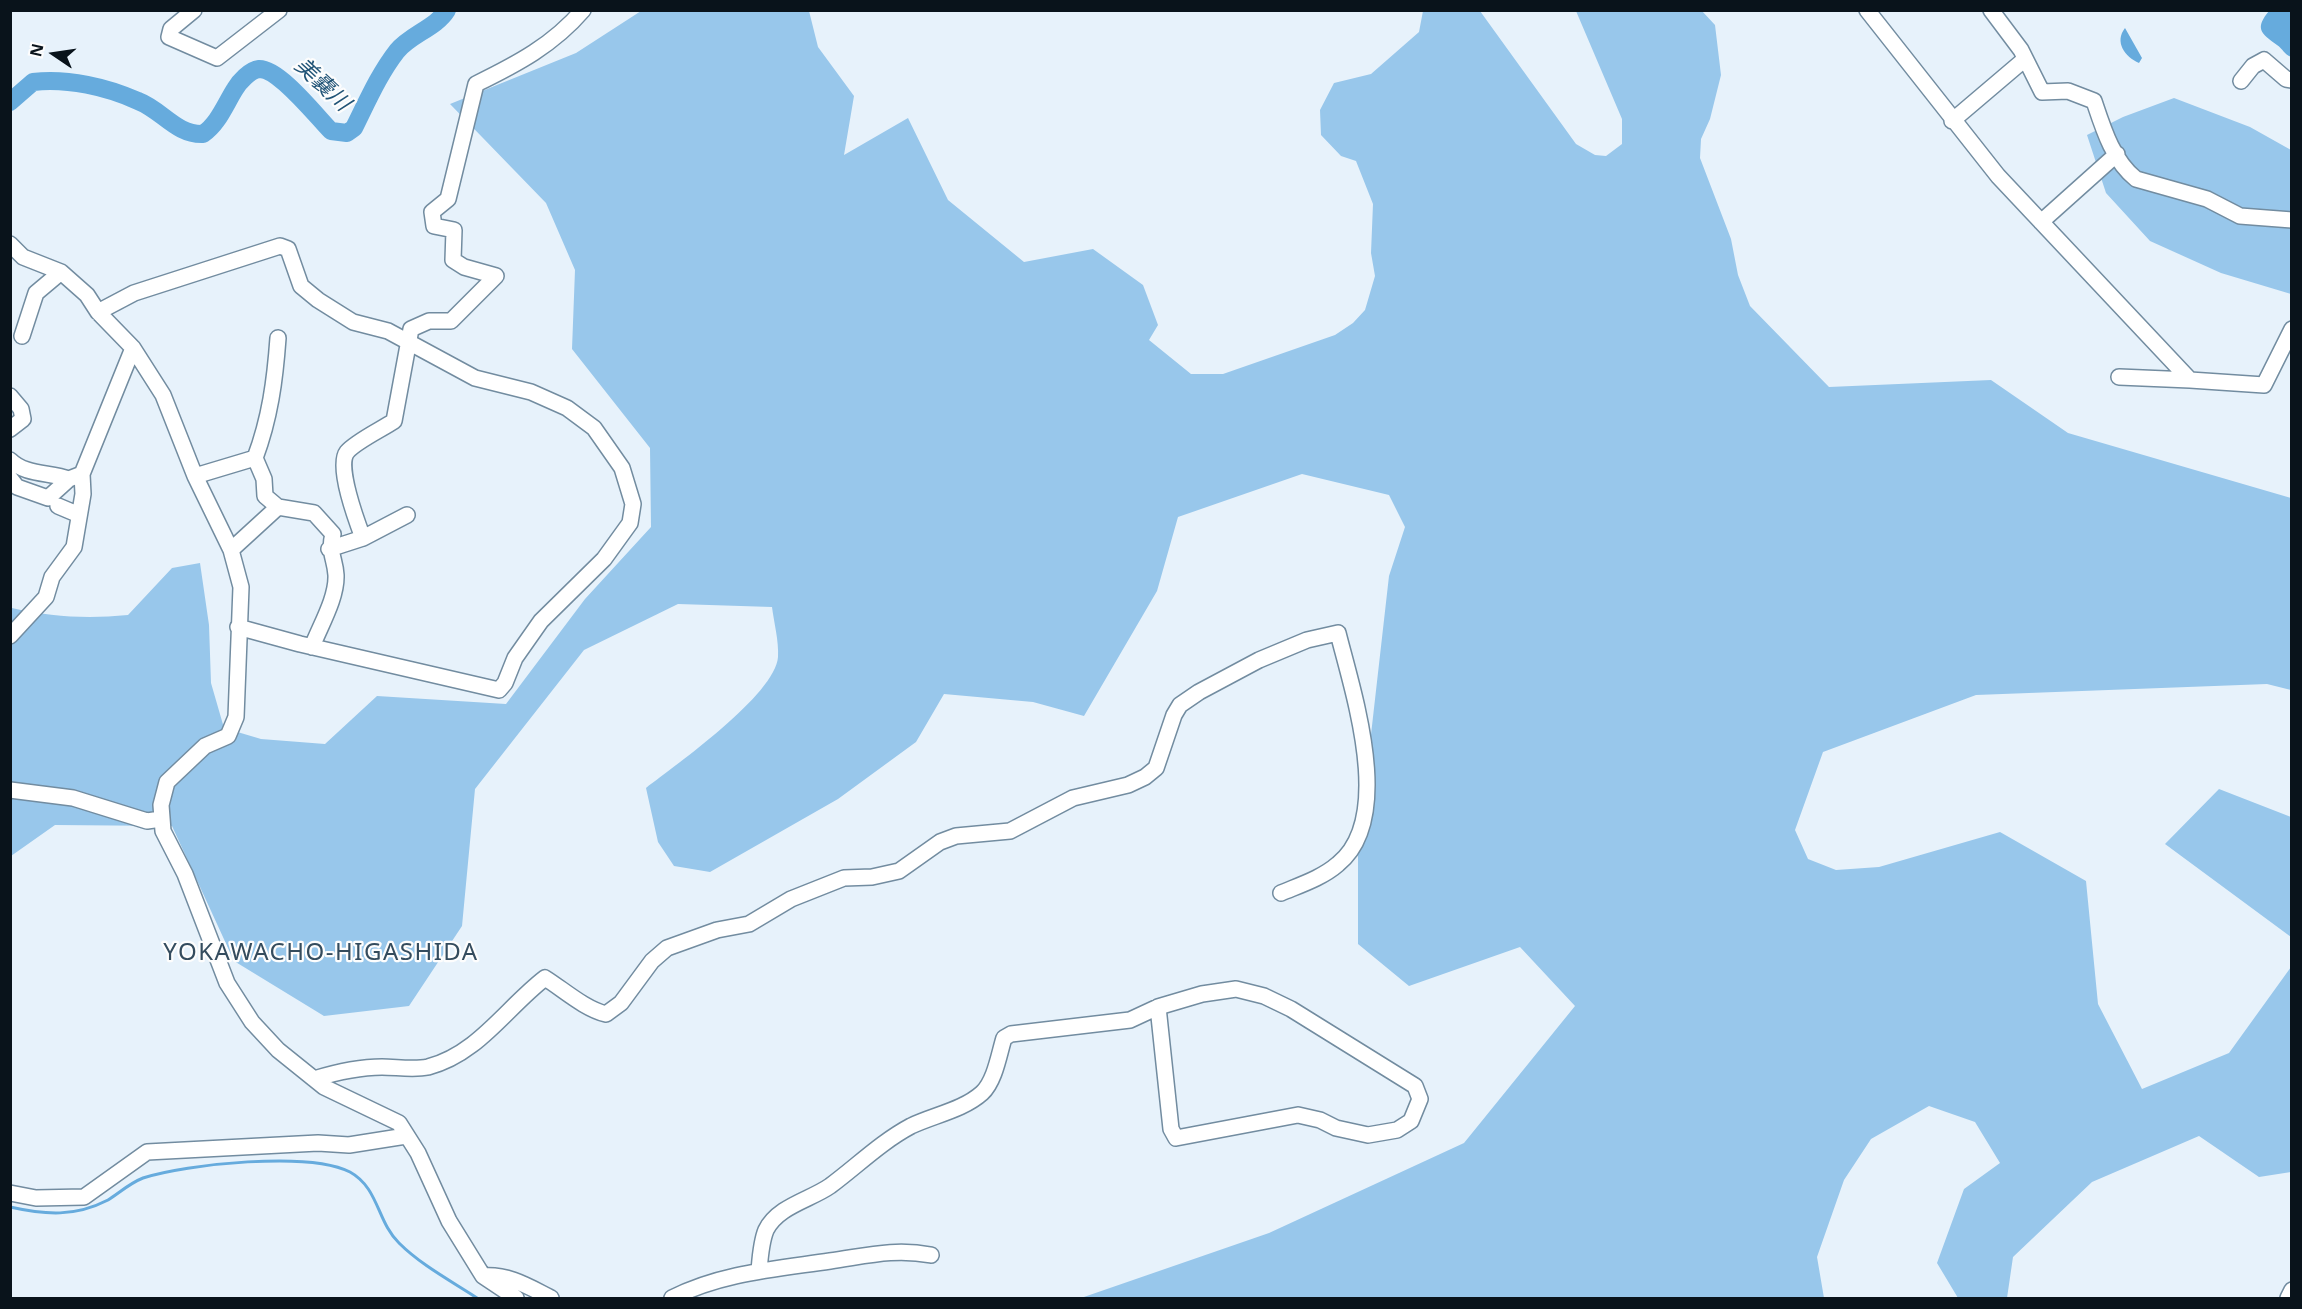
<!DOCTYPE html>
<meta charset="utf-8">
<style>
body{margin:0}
#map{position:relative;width:2302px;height:1309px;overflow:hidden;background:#e7f2fb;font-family:"Noto Sans",sans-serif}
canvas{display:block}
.frame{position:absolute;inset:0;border:12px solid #09131b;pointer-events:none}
.north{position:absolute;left:24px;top:24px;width:60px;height:60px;-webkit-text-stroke:4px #fdfdfd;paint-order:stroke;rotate:283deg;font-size:16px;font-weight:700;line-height:24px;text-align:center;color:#09131b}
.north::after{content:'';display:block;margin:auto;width:21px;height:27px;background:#09131b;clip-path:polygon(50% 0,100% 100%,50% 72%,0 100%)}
</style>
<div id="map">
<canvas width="2302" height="1309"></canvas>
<div class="frame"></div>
<div class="north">N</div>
</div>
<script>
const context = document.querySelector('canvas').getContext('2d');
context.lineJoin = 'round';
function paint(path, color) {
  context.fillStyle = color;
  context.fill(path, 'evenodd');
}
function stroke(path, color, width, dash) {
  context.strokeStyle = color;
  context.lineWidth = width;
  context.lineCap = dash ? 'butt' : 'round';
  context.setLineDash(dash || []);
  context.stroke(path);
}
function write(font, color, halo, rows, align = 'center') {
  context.font = font + ' "Noto Sans","Noto Sans JP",sans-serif';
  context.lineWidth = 4.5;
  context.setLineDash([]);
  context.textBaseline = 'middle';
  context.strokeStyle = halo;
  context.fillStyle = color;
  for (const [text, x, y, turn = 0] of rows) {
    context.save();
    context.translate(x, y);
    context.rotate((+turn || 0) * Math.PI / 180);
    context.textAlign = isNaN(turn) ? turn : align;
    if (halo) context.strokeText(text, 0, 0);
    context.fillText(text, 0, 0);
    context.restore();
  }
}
const green = new Path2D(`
 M 641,11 L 809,11 L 818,47 L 854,96 L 844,155 L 908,118 L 948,200 L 1024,262 L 1093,249 L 1143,285 L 1158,325 L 1149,340 L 1191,374 L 1223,374 L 1335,335 L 1353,323 L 1365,310 L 1375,276 L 1371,253 L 1373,204 L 1356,161 L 1341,156 L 1321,135 L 1320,110 L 1334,83 L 1371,74 L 1419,32 L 1423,11 L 1480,11 L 1576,144 L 1595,155 L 1606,156 L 1622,144 L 1622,119 L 1576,11 L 1702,11 L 1715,25 L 1721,75 L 1710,119 L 1701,139 L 1700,158 L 1731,239 L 1738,275 L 1750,306 L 1829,387 L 1991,380 L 2068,433 L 2291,498 L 2291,690 L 2267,684 L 1976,695 L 1823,752 L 1795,830 L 1808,859 L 1836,870 L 1879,867 L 2000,832 L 2086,881 L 2098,1004 L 2142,1089 L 2229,1053 L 2291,967 L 2291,1172 L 2259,1177 L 2199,1136 L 2092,1182 L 2013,1257 L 2007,1298 L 1958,1298 L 1937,1263 L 1964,1189 L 2000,1163 L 1975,1122 L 1929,1106 L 1871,1139 L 1844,1180 L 1817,1257 L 1824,1298 L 1081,1298 L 1269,1233 L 1464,1143 L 1575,1006 L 1520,947 L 1409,986 L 1358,944 L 1358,849 L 1389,576 L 1405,527 L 1389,495 L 1302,474 L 1178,517 L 1157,591 L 1084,716 L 1033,702 L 944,694 L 916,742 L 838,799 L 710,872 L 674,866 L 658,842 L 646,788 C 677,764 775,695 778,657 C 779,641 774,623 772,607 L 678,604 L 584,650 L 475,789 L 462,926 L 409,1006 L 324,1016 L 234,961 L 172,826 L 55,825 L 11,856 L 12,608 C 52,617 87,619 128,615 L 172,568 L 200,563 L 209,625 L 211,683 L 224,728 L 261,739 L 325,744 L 377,696 L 506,704 L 585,599 L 651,527 L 650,448 L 572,349 L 575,270 L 546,203 L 450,104 L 576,53 Z
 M 2174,98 L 2250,127 L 2291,150 L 2291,294 L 2221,273 L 2150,241 L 2106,193 L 2087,135 L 2123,117 Z
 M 2219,789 L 2291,817 L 2291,937 L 2165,844 Z`);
const water = new Path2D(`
 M 2269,11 L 2291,11 L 2291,57 C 2284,54 2283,49 2277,45 C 2260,33 2255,28 2269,11 Z
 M 2125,28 L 2142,58 L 2139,63 C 2125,57 2114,42 2125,28 Z`);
const stream = new Path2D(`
 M 10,1207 C 46,1215 75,1217 108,1200 C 119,1193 130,1183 143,1178 C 186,1164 310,1151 350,1172 C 379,1188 377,1222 399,1243 C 421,1265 451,1281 477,1298`);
const river = new Path2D(`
 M 10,102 L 33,82 C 68,78 107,87 138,101 C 162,110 176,135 203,134 C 218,124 225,105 235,89 C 239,82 250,70 259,69 C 279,68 317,117 331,131 L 347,133 L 354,128 C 367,102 379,74 397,51 C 411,34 436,28 447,10`);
const minor = new Path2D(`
 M 194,10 L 171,29 L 169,37 L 217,58 L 279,10
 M 1867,10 L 1998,176 L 2190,380 L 2264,385 L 2292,329
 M 1991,10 L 2021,50 L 2042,92 L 2068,91 L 2094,101 C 2103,128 2113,161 2136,179 L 2207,199 L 2240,216 L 2292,220
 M 2241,81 L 2253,66 L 2264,60 L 2286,79 L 2292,80
 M 1952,121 L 2025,59
 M 2041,222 L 2117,154
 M 10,244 L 23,257 L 61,272 L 87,295 L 98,312 L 133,348 L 163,395 L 195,476 L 231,550 L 241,587 L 236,717 L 228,736 L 205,746 L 167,782 L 161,805 L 163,831 L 185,874 L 227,983 L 252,1022 L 278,1050 L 324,1087 L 399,1123 L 418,1153 L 449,1221 L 483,1276 L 516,1298
 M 98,312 L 134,293 L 280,246 L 288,249 L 301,286 L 318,300 L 353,322 L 388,331 L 475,378 L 531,392 L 567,408 L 594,428 L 622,468 L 633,504 L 630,523 L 604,559 L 541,621 L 515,658 L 505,683 L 499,690 L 300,644 L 238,627
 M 22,336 L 36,293 L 61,272
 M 278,338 C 275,380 270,418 255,458 L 264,479 L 265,496 L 278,507 L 314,513 L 333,534 C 328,553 335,558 336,575 C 337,598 320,626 312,647
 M 2119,377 L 2190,380
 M 10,396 L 21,409 L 23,419 L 10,429
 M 10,460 C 25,475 49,472 69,479
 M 195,476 L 255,458
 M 10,478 L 17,487 L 48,498 L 69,479 L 82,474
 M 58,506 L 77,514
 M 363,538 C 357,522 336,466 347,452 C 355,442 382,429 394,421 L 411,329 L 429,321 L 451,321 L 496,276 L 464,267 L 453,260 L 454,230 L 434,226 L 432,212 L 448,199 L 476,84 C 517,64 553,45 583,10
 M 329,549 L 363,538 L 407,515
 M 231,550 L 278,507
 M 10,636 L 46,597 L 52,577 L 74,547 L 83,494 L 82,474 L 133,348
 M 10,790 L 73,798 L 147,821 L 161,819
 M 314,1079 C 337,1072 358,1067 382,1067 C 396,1067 414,1070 428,1067 C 478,1054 506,1008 545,978 C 564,990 585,1009 606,1014 L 621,1003 L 652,961 L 667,948 L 717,930 L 749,924 L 791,899 L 844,878 L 872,877 L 899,871 L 940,842 L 956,836 L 1010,831 L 1073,798 L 1128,785 L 1145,777 L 1156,768 L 1174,715 L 1180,705 L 1199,692 L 1259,660 L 1307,640 L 1338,633 C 1353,693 1395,818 1338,864 C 1322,878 1300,885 1281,893
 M 10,1193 L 36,1198 L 84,1197 L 147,1152 L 318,1143 L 349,1145 L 406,1136
 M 759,1271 C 760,1259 761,1242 766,1230 C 778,1206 810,1200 830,1186 C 857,1166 881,1142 911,1126 C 934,1115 963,1110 982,1093 C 995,1081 999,1054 1004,1038 L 1011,1034 L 1130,1020 L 1158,1007 L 1202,994 L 1236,989 L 1264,996 L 1291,1009 L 1415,1086 L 1420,1099 L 1411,1121 L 1397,1130 L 1368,1135 L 1336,1128 L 1320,1120 L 1298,1115 L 1176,1138 L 1171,1129 L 1158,1007
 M 483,1276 C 509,1274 529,1287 551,1298
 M 672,1298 C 721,1273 776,1269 830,1261 C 866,1256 894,1248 931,1255
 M 2288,1298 L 2292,1290`);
const waterNames = [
 ["美嚢川",322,85,43]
];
const quarterNames = [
 ["YOKAWACHO-HIGASHIDA",321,953]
];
paint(green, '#98c7eb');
paint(water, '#66abdd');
stroke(stream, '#66abdd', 3);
stroke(river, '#66abdd', 18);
stroke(minor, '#728ca0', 18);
stroke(minor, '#fff', 15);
write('italic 22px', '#215477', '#fdfdfd', waterNames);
context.letterSpacing = '1.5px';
write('24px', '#344c5e', '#fdfdfd', quarterNames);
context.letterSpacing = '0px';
</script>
